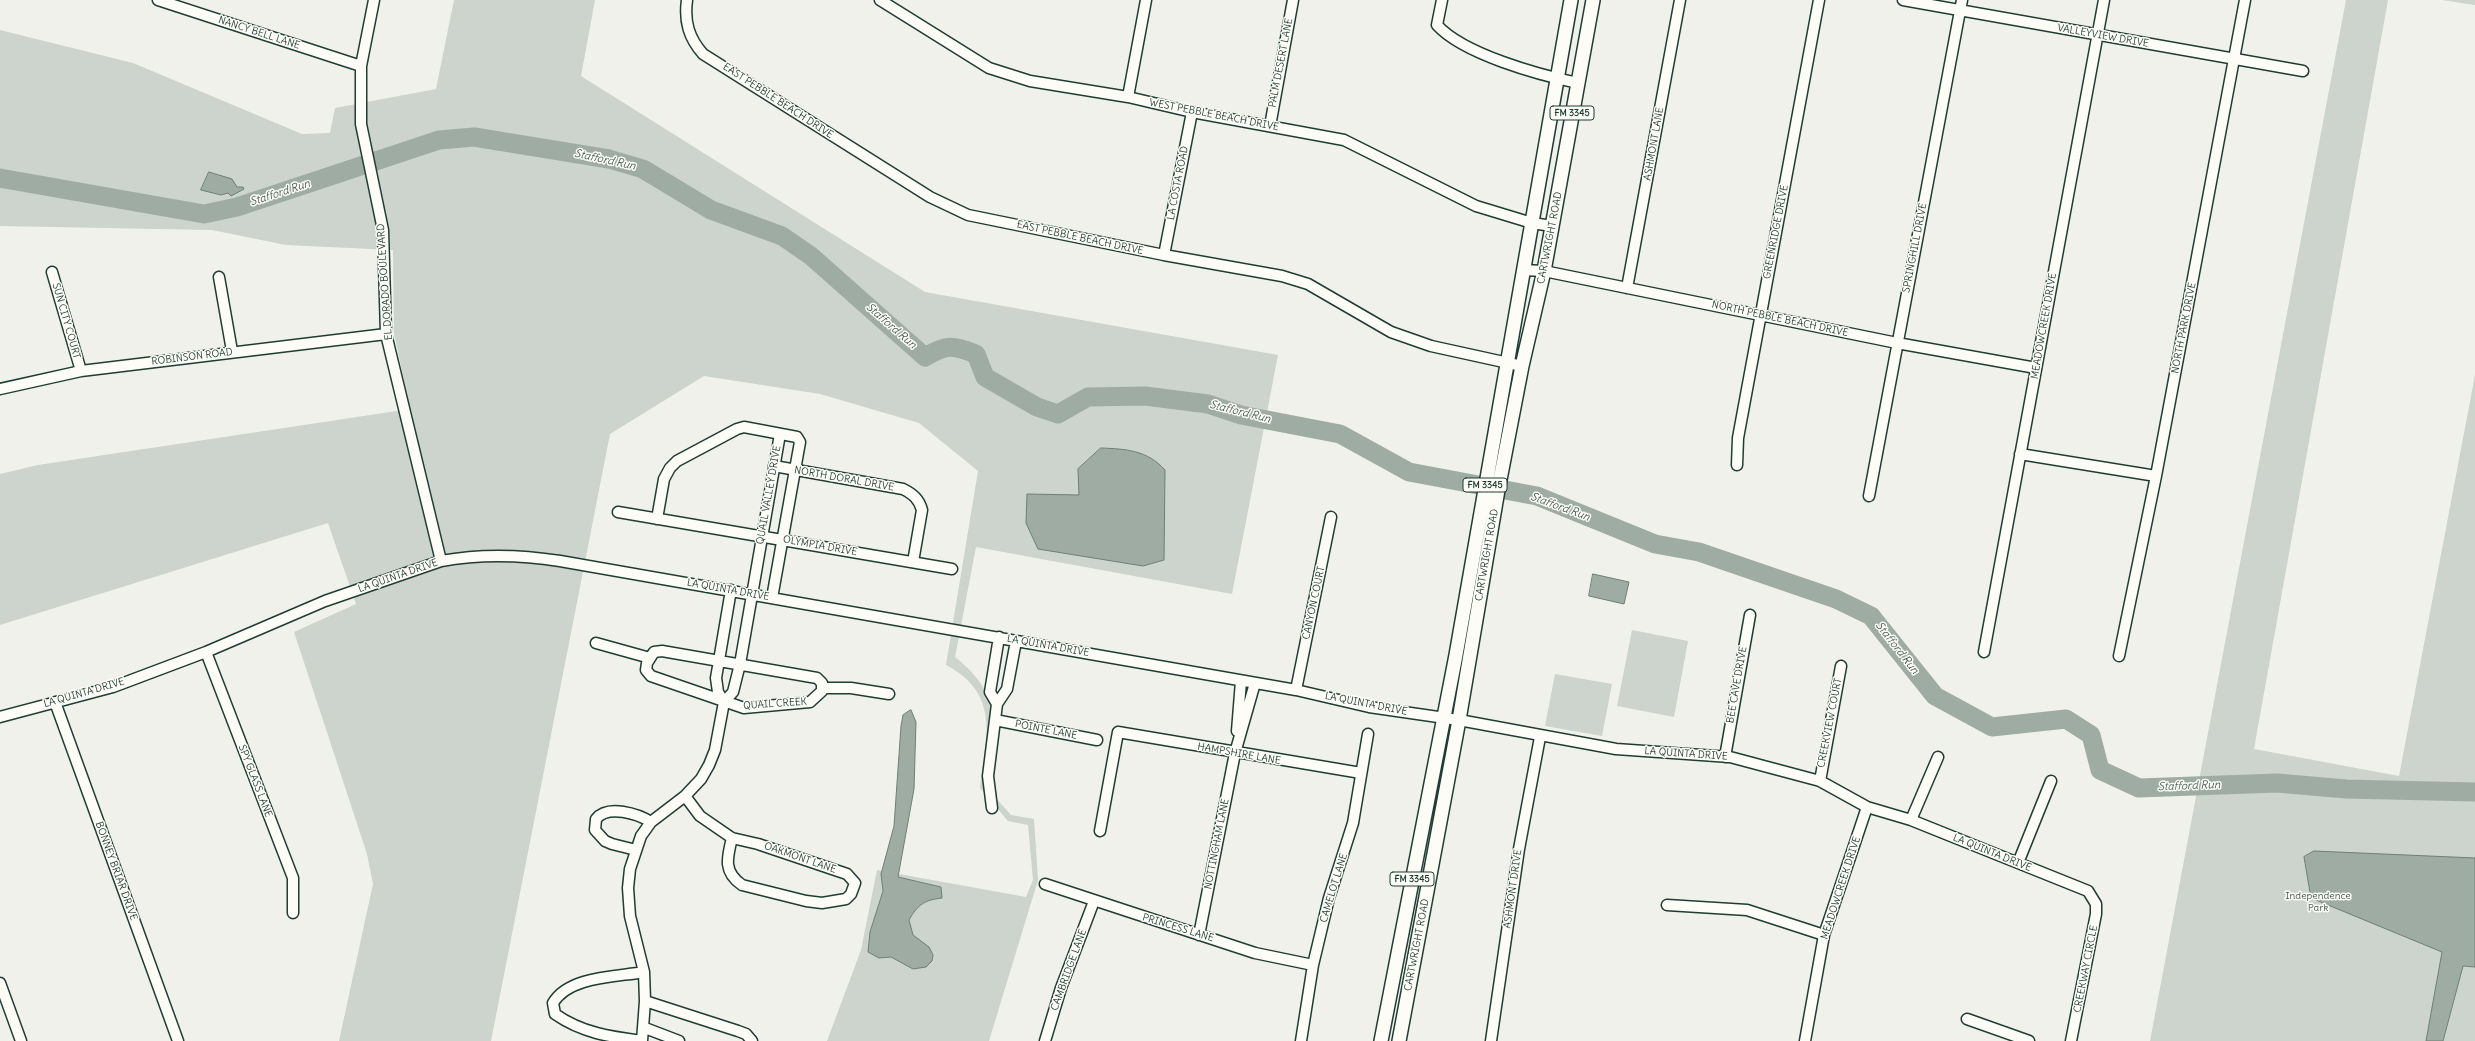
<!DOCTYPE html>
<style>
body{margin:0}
canvas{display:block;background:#f0f1eb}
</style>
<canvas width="2475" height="1041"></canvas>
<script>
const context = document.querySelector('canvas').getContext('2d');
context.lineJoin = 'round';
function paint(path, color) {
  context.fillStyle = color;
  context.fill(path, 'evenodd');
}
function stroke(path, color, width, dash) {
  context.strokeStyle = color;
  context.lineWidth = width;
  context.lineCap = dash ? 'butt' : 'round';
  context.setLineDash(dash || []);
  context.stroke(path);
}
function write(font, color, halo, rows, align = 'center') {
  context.font = font + ' Delius,sans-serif';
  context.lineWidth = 3;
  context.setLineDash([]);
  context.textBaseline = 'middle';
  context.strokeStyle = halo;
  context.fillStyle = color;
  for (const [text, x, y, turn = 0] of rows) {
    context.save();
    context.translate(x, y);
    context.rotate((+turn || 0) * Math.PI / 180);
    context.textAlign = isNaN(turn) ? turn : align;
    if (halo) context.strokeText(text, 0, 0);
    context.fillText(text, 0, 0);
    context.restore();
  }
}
const green = new Path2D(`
 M 454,0 L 595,0 L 581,76 L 925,292 L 1278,355 L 1232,594 L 976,547 L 955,657 C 1006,697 993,730 986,787 L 1011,815 L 1034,819 L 1038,880 L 989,1041 L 827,1041 L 861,950 L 877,870 L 1026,897 L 1033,880 L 1028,825 L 1008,821 L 980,788 C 987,738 1000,693 946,665 L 978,471 L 919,423 L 820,394 L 704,376 L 610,434 L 491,1041 L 339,1041 L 373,884 L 367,854 L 294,632 L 356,604 L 328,523 L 0,625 L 0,474 L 38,465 L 410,409 L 394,333 L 393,250 L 286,245 L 212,230 L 0,226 L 0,30 L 133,63 L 302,134 L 330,133 L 335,108 L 436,89 Z
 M 2346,0 L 2388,0 L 2254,749 L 2399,776 L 2475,375 L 2475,1041 L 2150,1041 Z
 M 2442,0 L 2475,0 L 2475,5 Z
 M 1632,630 L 1688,641 L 1674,717 L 1617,706 Z
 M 1555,674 L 1612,684 L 1602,736 L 1545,726 Z`);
const water = new Path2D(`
 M 209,172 L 232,179 L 237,187 L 243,187 L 244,189 L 231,196 L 228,193 L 221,195 L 201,190 Z
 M 1101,448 C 1126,449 1147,450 1165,470 L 1164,560 L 1143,566 L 1038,549 L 1026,523 L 1027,494 L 1079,495 L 1078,469 Z
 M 1593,574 L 1629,582 L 1624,604 L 1589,596 Z
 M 911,710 L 916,722 L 914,789 L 898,877 L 941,887 L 942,898 C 925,900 918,904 909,920 L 913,935 L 929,947 L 933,955 L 932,961 L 926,967 L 913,969 L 891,957 L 879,958 L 868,952 L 870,932 L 883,891 L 881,874 L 894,826 L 901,726 L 903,715 Z
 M 2314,851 L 2475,858 L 2475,967 L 2463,966 L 2443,1041 L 2426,1041 L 2442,952 L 2311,898 L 2304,857 Z`);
const river = new Path2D(`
 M 0,178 L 204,214 L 237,207 L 439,140 L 474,137 L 609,159 L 643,169 L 711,210 L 782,236 L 811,256 L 925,357 C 947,344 953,345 976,354 L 985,377 L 1037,407 L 1058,414 L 1088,397 L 1145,396 L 1208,404 L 1241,415 L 1340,434 L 1409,472 L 1537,496 L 1655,544 L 1699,552 L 1836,599 L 1871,616 L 1935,696 L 1992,727 L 2066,719 L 2091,735 L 2100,770 L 2139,788 L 2277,783 L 2346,789 L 2475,792`);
const minor = new Path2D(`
 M 158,0 L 361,66
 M 374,0 L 361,66 L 361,124 L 383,230 L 386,334 L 441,561
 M 687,0 C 684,22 689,38 703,54 L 930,197 L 968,215 L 1164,255 L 1282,276 L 1308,284 L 1391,332 L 1431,346 L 1522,366
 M 880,0 L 989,68 L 1030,81 L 1128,97 L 1192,112 L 1344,140 L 1476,206 L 1532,223 L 1552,226
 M 1442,0 L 1437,25 C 1463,54 1539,75 1578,83
 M 1903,0 L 2303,71
 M 1128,97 L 1146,0
 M 1270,126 L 1293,0
 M 1164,255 L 1192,112
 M 1523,270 L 1544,271 L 1897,343 L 2036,368
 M 52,272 L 81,371
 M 219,277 L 232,351
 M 1627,288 L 1680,0
 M 0,389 L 81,371 L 386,334
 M 2020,454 L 2156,476
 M 1737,465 L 1738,438 L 1819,0
 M 774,466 L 903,489 C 913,494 919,499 922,510 L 913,562
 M 1869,496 L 1962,0
 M 618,512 L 952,569
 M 657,519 L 664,479 L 670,468 L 677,461 L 737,429 L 744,427 L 797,437 L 800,442 L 772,598
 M 596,643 L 650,658
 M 662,651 L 817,678 L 822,683 L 822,691 L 810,702 L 744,708 L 651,676 L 646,670 L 647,663 L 654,652 Z
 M 206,652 L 293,878 L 293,913
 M 1984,652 L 2104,0
 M 2119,656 L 2156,476 L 2245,0
 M 822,688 L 851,688 L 889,694
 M 1296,690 L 1331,517
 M 55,702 L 178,1041
 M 724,702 L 718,692 L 716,678 L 731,590
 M 997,704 L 990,692 L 999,637
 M 0,717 L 113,687 L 206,652 L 325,601 L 441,561 C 479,554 522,555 560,561 L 1296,690 L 1369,707 L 1459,720 L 1616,749 L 1730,757 L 1820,781 L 1867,807 L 1911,820 L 2088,891 L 2096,904 L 2096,914 L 2071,1041
 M 995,720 L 1097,740
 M 1237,731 L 1241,681
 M 1725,757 L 1750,615
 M 1820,781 L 1841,666
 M 685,796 L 700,816 L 732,838 L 758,844 L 847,874 L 855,883 L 851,894 L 846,899 L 822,903 L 806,901 L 742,885 C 723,872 727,858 732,838
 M 992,808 L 988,776 L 997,704 L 1007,689 L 1016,641
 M 1911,820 L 1938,757
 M 1100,831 L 1118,732 L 1361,773
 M 636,850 L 612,844 L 605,841 L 595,830 L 596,819 C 608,804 638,814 651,822
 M 2018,863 L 2051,781
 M 1045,884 L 1255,953 L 1313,965
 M 1667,905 L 1747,910 L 1824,935
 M 1199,935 L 1235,753 L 1255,683
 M 0,983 L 21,1041
 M 645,1001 L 738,1031 L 746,1034 L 752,1041
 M 1967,1019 L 2029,1041
 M 645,1028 L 679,1041
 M 642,1041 L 645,1001 L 644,972 L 630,916 L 628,888 L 630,869 L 641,836 L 651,822 L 685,796 L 701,779 L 709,765 L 715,750 L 724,702 L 733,692 L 740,664 L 780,434
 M 642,1041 C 611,1037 582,1033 555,1014 L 553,1003 C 569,976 616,977 644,972
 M 1045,1041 L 1061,988 L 1094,901
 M 1301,1041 L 1313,965 L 1329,898 L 1353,823 L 1368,734
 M 1491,1041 L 1519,849 L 1540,737
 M 1805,1041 L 1824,935 L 1867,807`);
const major = new Path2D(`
 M 1381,1041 L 1456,655 L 1571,0
 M 1399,1041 L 1459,720 L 1498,490 L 1522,366 L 1544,271 L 1593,0`);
const shields = [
 [1572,113,44],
 [1485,485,44],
 [1412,879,44]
];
const shieldNames = [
 ["FM 3345",1572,113],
 ["FM 3345",1485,485],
 ["FM 3345",1412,879]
];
const streetNames = [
 ["NANCY BELL LANE",259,33,18],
 ["VALLEYVIEW DRIVE",2103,36,10],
 ["PALM DESERT LANE",1281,63,-79],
 ["EAST PEBBLE BEACH DRIVE",778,101,33],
 ["WEST PEBBLE BEACH DRIVE",1214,115,11],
 ["ASHMONT LANE",1654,144,-80],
 ["LA COSTA ROAD",1178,183,-79],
 ["GREENRIDGE DRIVE",1776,232,-79],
 ["EAST PEBBLE BEACH DRIVE",1080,238,12],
 ["CARTWRIGHT ROAD",1550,238,-79],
 ["SPRINGHILL DRIVE",1915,248,-79],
 ["EL DORADO BOULEVARD",385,282,-94],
 ["NORTH PEBBLE BEACH DRIVE",1780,319,12],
 ["SUN CITY COURT",66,321,74],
 ["MEADOWCREEK DRIVE",2044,326,-80],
 ["NORTH PARK DRIVE",2184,328,-79],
 ["ROBINSON ROAD",192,357,-7],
 ["NORTH DORAL DRIVE",844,479,10],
 ["QUAIL VALLEY DRIVE",769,495,-80],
 ["OLYMPIA DRIVE",820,546,10],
 ["CARTWRIGHT ROAD",1487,555,-80],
 ["LA QUINTA DRIVE",398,576,-19],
 ["LA QUINTA DRIVE",728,590,10],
 ["CANYON COURT",1314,603,-78],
 ["LA QUINTA DRIVE",1048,646,10],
 ["BEE CAVE DRIVE",1737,685,-80],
 ["LA QUINTA DRIVE",84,693,-16],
 ["QUAIL CREEK",775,704,-4],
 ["LA QUINTA DRIVE",1366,704,11],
 ["CREEKVIEW COURT",1830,723,-79],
 ["POINTE LANE",1046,730,11],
 ["HAMPSHIRE LANE",1239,754,10],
 ["LA QUINTA DRIVE",1686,754,4],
 ["SPY GLASS LANE",255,781,69],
 ["NOTTINGHAM LANE",1217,844,-79],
 ["LA QUINTA DRIVE",1992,853,22],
 ["OAKMONT LANE",800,858,19],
 ["BONNEY BRIAR DRIVE",116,871,70],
 ["CAMELOT LANE",1334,888,-73],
 ["MEADOWCREEK DRIVE",1841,888,-72],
 ["ASHMONT DRIVE",1513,889,-82],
 ["PRINCESS LANE",1178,928,17],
 ["CARTWRIGHT ROAD",1417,945,-79],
 ["CREEKWAY CIRCLE",2086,969,-79],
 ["CAMBRIDGE LANE",1069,970,-70]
];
const parkNames = [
 ["Independence",2318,896],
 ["Park",2318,908]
];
const waterNames = [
 ["Stafford Run",605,160,12],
 ["Stafford Run",280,193,-18],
 ["Stafford Run",891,326,41],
 ["Stafford Run",1240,412,14],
 ["Stafford Run",1560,507,20],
 ["Stafford Run",1897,648,52],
 ["Stafford Run",2189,786,-2]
];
paint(green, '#cdd3cd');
paint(water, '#9faca4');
stroke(water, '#6c8077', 1);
stroke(river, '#9faca4', 19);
stroke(minor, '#1f3d34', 13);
stroke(major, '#1f3d34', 16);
stroke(minor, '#fdfcf7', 10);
stroke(major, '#fdfcf7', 13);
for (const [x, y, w] of shields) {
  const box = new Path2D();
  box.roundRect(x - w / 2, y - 7, w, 14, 3);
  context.fillStyle = '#fdfcf7';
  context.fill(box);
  stroke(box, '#1f3d34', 1);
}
write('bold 9px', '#1f3d34', null, shieldNames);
write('10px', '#1f3d34', '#fdfcf7', streetNames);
write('10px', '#425b53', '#fdfcf7', parkNames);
write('italic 11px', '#455e56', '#fdfcf7', waterNames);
</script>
